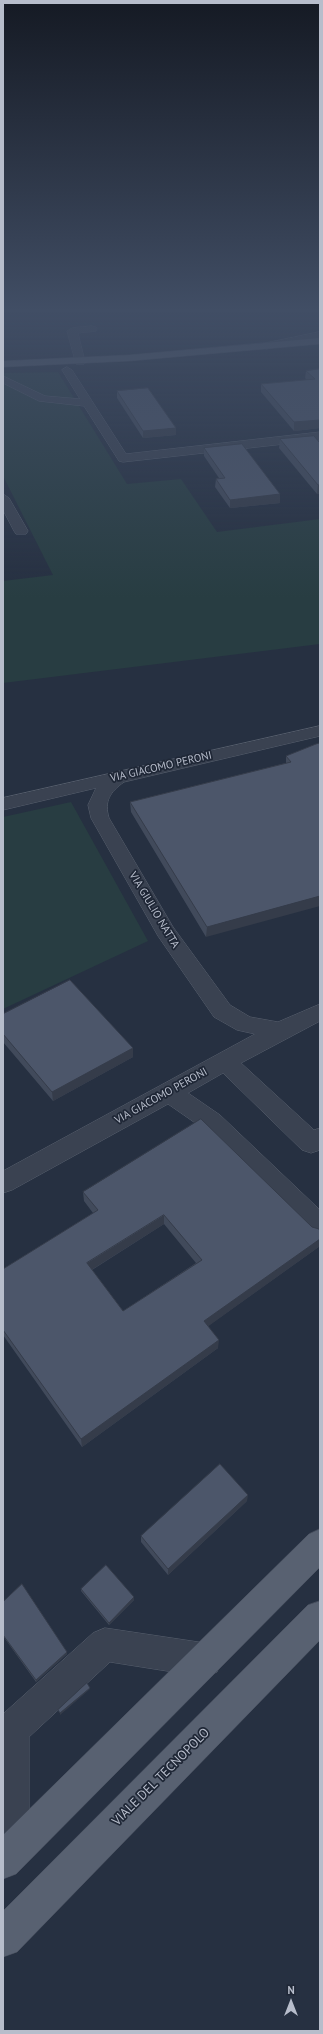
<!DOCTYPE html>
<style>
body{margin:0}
#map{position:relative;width:323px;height:2034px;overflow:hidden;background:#263041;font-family:"PT Sans",sans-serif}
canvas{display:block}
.frame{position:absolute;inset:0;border:4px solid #b7bdcb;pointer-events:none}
.north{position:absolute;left:271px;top:1982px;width:40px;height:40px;-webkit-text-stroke:3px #1f2736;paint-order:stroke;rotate:0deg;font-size:11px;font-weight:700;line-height:16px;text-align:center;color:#b7bdcb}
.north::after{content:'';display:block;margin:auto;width:14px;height:18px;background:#b7bdcb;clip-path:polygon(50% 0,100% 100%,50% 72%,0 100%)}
</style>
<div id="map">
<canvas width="323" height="2034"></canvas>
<div class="frame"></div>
<div class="north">N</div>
</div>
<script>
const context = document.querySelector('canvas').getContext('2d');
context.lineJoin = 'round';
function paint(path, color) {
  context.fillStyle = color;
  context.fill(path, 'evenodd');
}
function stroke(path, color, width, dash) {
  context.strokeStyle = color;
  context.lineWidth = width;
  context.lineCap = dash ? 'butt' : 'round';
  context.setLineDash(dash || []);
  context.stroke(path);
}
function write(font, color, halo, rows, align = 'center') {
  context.font = font + ' "PT Sans",sans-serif';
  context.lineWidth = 3.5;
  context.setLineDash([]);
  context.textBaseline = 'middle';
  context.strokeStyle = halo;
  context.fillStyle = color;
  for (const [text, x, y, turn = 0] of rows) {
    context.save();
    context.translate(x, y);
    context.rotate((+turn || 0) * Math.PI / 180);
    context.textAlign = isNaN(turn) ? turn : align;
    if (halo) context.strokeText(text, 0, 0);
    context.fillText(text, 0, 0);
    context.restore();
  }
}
const green = new Path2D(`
 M 58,372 L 127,484 L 181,479 L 217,532 L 320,519 L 320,644 L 3,683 L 3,581 L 53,575 L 3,476 L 3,373 Z
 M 71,802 L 148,941 L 3,1009 L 3,817 Z`);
const minor = new Path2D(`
 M 92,326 L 96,327 L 97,329 L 96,331 L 78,333 L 85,362 L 84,364 L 76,364 L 67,331 L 72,328 Z
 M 320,332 L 320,338 L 266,349 L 261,346 L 266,343 Z
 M 67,367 L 72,370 L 126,454 L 320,432 L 320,440 L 123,462 L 119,461 L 84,406 L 39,401 L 3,383 L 3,376 L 45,396 L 80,399 L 62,370 Z
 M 3,494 L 9,498 L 28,531 L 26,534 L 16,534 L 14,531 L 3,510 Z
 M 320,726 L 320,736 L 124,782 C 110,792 104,801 109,818 L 173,927 L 230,1005 L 250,1017 L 278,1022 L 320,1004 L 320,1021 L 241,1063 L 314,1130 L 320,1128 L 320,1150 L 311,1153 L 302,1150 L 223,1073 L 188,1093 L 220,1115 L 320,1210 L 320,1238 L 311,1235 L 204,1129 L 168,1104 L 12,1190 L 3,1193 L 3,1171 L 255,1034 L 237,1030 L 214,1017 L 158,936 L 91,818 L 88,805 L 96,788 L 3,810 L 3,798 Z
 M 105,1628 L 205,1643 L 217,1648 L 222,1660 L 217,1672 L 205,1677 L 110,1662 L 29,1737 L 29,1853 L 24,1866 L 11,1871 L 3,1868 L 3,1714 L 93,1633 Z`);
const major = new Path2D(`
 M 320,338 L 320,344 L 129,361 L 3,367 L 3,361 L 129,355 Z
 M 320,1529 L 320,1567 L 16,1874 L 3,1879 L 3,1835 L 309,1534 Z
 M 320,1601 L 320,1640 L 17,1952 L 3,1957 L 3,1911 L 308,1605 Z`);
const wall = new Path2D(`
 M 320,369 L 320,428 L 294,431 L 261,392 L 261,384 L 307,380 L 305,378 L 306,371 Z
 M 117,391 L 176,435 L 143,438 L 117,398 Z
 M 314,436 L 320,494 L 317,494 L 279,448 L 280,439 Z
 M 204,448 L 280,503 L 230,508 L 215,487 L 216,479 L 219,478 L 204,456 Z
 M 316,744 L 206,937 L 131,812 L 130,802 L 286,763 L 286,756 Z
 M 3,1014 L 133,1048 L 133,1057 L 53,1101 L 3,1042 Z
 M 83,1192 L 320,1246 L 208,1326 L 218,1348 L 82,1447 L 3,1335 L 3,1269 L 93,1213 L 84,1201 ZM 164,1224 L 196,1263 L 123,1311 L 92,1270 Z
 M 247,1501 L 168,1575 L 141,1542 L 141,1536 Z
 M 81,1589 L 134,1600 L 109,1625 L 81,1591 Z
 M 3,1602 L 67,1652 L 67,1654 L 36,1682 L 3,1636 Z`);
const shadedWall = new Path2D(`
 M 320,420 L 320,428 L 294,431 L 294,422 Z
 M 176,428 L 176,435 L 143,438 L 143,431 Z
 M 318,485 L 320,485 L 320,494 L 317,494 Z
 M 280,494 L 280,503 L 230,508 L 230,500 Z
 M 320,896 L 320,906 L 206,937 L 207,927 Z
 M 133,1048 L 133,1057 L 53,1101 L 52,1092 Z
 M 164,1215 L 164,1224 L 88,1272 L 87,1263 Z
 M 320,1239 L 320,1246 L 203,1330 L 204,1321 Z
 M 219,1340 L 218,1348 L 82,1447 L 81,1439 Z
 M 248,1495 L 247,1501 L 168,1575 L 168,1569 Z
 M 134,1597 L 134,1600 L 109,1625 L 109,1623 Z
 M 67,1652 L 67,1654 L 36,1682 L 36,1680 Z
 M 90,1688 L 90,1689 L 60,1715 L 60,1713 Z`);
const building = new Path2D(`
 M 320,369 L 320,420 L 294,422 L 261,384 L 315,379 L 306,371 Z
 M 148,388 L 176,428 L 143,431 L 117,391 Z
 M 314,436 L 320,443 L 320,485 L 318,485 L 280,439 Z
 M 242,444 L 280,494 L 230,500 L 216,479 L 225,478 L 204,448 Z
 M 320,743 L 320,896 L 207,927 L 130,802 L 291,762 L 286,756 L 316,744 Z
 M 70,980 L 133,1048 L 52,1092 L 3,1034 L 3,1014 Z
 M 201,1119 L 312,1227 L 319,1229 L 320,1231 L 320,1239 L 204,1321 L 219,1340 L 81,1439 L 3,1330 L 3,1269 L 98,1210 L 83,1192 ZM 164,1215 L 202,1260 L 123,1311 L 87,1263 Z
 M 220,1464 L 248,1495 L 168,1569 L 141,1536 Z
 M 106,1565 L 134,1597 L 109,1623 L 81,1589 Z
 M 22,1584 L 67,1652 L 36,1680 L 3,1635 L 3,1602 Z
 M 87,1683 L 90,1688 L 60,1713 L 58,1710 Z`);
const streetNames = [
 ["VIA GIACOMO PERONI",161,767,-13],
 ["VIA GIULIO NATTA",154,910,59],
 ["VIA GIACOMO PERONI",161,1096,-29]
];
const nearStreetnames = [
 ["VIALE DEL TECNOPOLO",161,1777,-45]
];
paint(green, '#283d42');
stroke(minor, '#58606e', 1);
stroke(major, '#444b5a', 1);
paint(minor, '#3a4251');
paint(major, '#586171');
paint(wall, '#414a5b');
paint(shadedWall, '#353c4a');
paint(building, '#4c566a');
stroke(building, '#353c4a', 1);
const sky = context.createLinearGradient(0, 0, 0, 598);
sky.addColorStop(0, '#151a24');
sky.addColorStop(0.52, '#414e65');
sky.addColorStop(1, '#414e6500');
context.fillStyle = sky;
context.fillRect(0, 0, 323, 598);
write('11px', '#b7bdcb', '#1f2736', streetNames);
write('13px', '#b7bdcb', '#1f2736', nearStreetnames);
</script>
